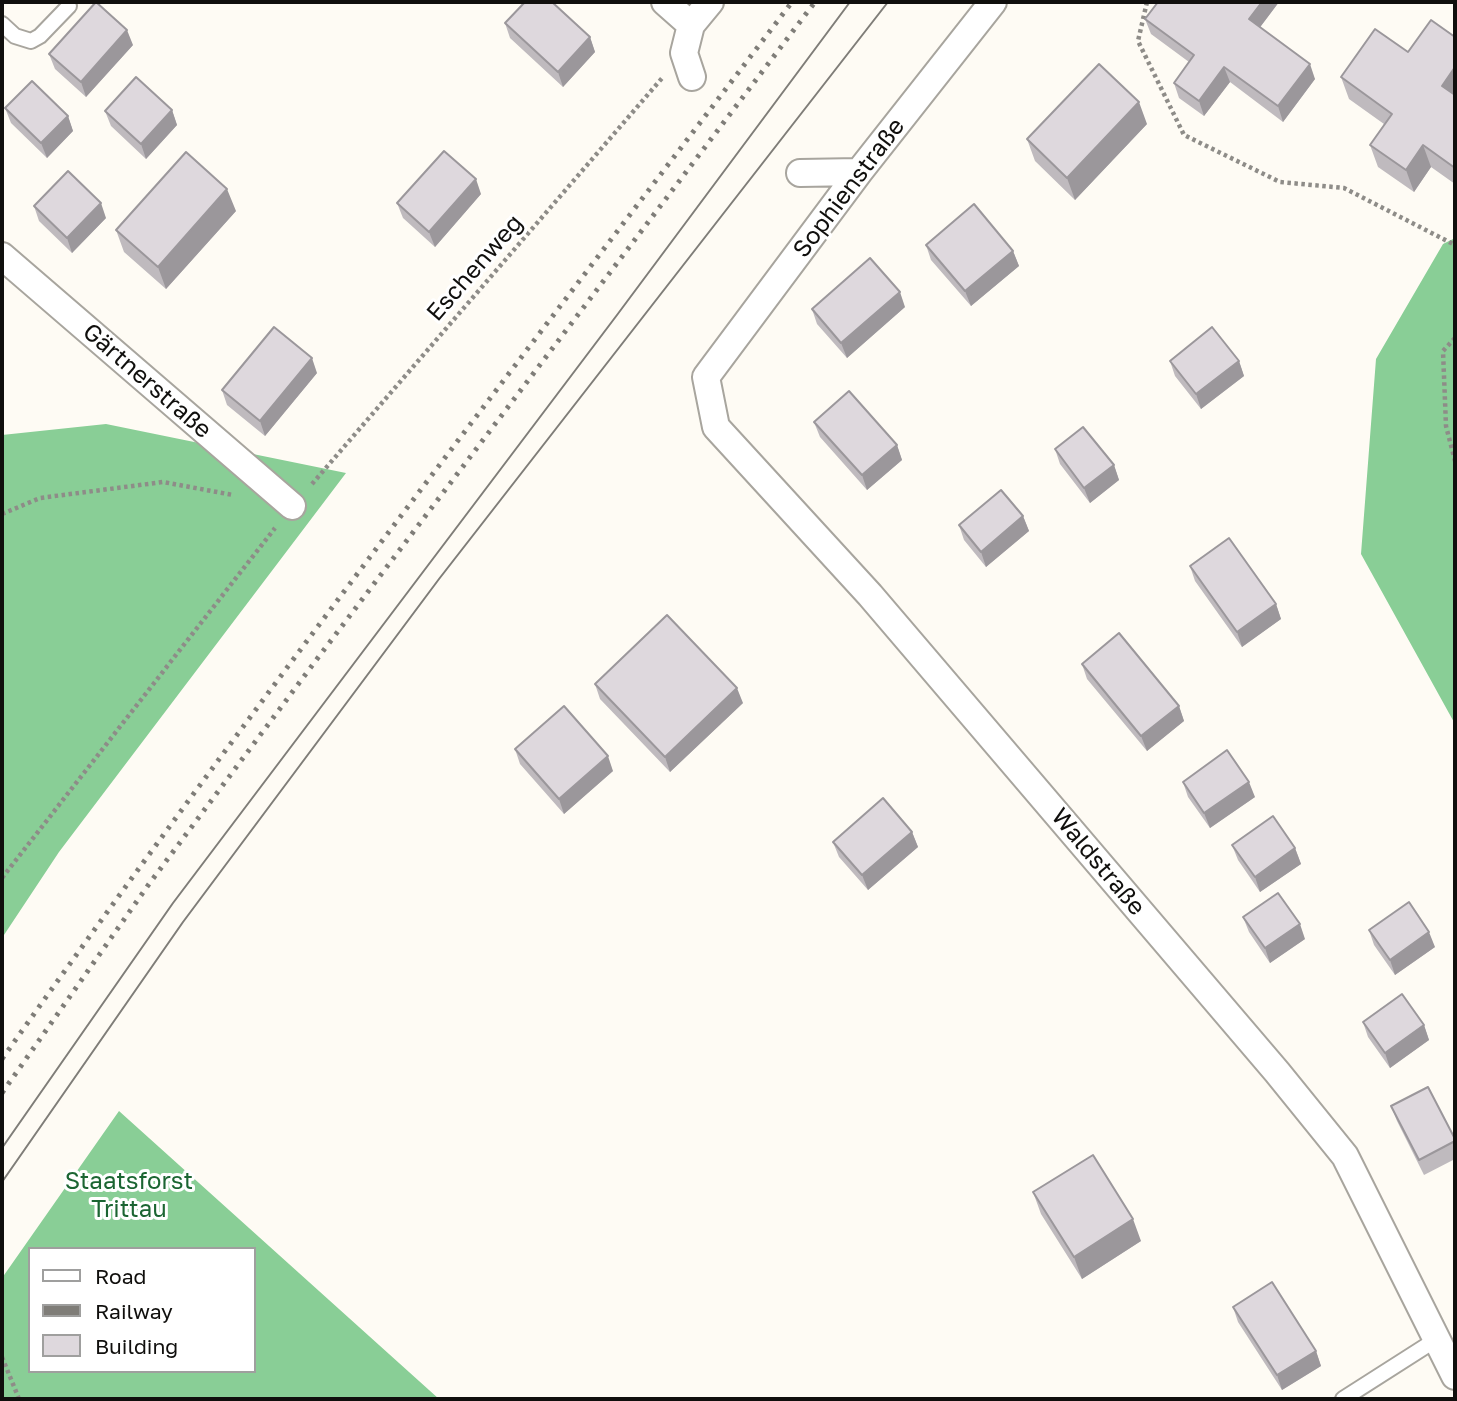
<!DOCTYPE html>
<meta charset="utf-8">
<style>
body{margin:0}
#map{position:relative;width:1457px;height:1401px;overflow:hidden;background:#fefbf4;font-family:"Golos Text",sans-serif}
canvas{display:block}
.frame{position:absolute;inset:0;border:4px solid #100f0d;pointer-events:none}
.legend{position:absolute;left:28px;top:1247px;width:228px;height:126px;box-sizing:border-box;background:#fff;border:2px solid #9f9f9e;margin:0;padding:9px 12px;list-style:none;font-size:21px;color:#100f0d}
.legend li{display:flex;align-items:center;gap:14px;height:35px}
.legend b{width:35px;border:2px solid #9f9f9e}
</style>
<div id="map">
<canvas width="1457" height="1401"></canvas>
<div class="frame"></div>
<ul class="legend">
<li><b style="height:9px;background:#fff"></b>Road</li>
<li><b style="height:9px;background:#7f7d78"></b>Railway</li>
<li><b style="height:19px;background:#ded8dd"></b>Building</li>
</ul>
</div>
<script>
const context = document.querySelector('canvas').getContext('2d');
context.lineJoin = 'round';
function paint(path, color) {
  context.fillStyle = color;
  context.fill(path, 'evenodd');
}
function stroke(path, color, width, dash) {
  context.strokeStyle = color;
  context.lineWidth = width;
  context.lineCap = dash ? 'butt' : 'round';
  context.setLineDash(dash || []);
  context.stroke(path);
}
function write(font, color, halo, rows, align = 'center') {
  context.font = font + ' "Golos Text",sans-serif';
  context.lineWidth = 6;
  context.setLineDash([]);
  context.textBaseline = 'middle';
  context.strokeStyle = halo;
  context.fillStyle = color;
  for (const [text, x, y, turn = 0] of rows) {
    context.save();
    context.translate(x, y);
    context.rotate((+turn || 0) * Math.PI / 180);
    context.textAlign = isNaN(turn) ? turn : align;
    if (halo) context.strokeText(text, 0, 0);
    context.fillText(text, 0, 0);
    context.restore();
  }
}
const forest = new Path2D(`
 M 1455,238 L 1455,724 L 1361,554 L 1376,359 L 1443,244 Z
 M 106,424 L 346,473 L 59,852 L 2,938 L 2,435 Z
 M 119,1111 L 439,1399 L 2,1399 L 2,1278 ZM 30,1249 L 254,1249 L 254,1371 L 30,1371 Z`);
const path = new Path2D(`
 M 1147,2 L 1138,41 L 1184,135 L 1280,182 L 1344,188 L 1455,245
 M 1455,338 L 1443,351 L 1446,426 L 1455,461
 M 312,484 L 663,77
 M 2,514 L 40,498 L 163,482 L 233,495
 M 2,878 L 275,528
 M 2,1357 L 19,1399`);
const service = new Path2D(`
 M 2,24 L 15,36 L 31,41 L 40,36 L 69,6
 M 1343,1399 L 1437,1339`);
const minor = new Path2D(`
 M 665,2 L 691,25
 M 993,2 L 859,172 L 706,377 L 716,427 L 870,595 L 1277,1072 L 1345,1156 L 1455,1376
 M 692,77 L 684,53 L 691,25 L 710,2
 M 800,173 L 859,172
 M 2,256 L 292,506`);
const tram = new Path2D(`
 M 2,1148 L 173,903 L 617,315 L 850,2
 M 2,1182 L 183,922 L 439,579 L 888,2`);
const rail = new Path2D(`
 M 2,1059 C 256,700 526,352 792,2
 M 2,1093 L 149,884 L 317,659 L 815,2`);
const wall = new Path2D(`
 M 1158,2 L 1279,2 L 1260,27 L 1315,79 L 1283,122 L 1230,82 L 1204,116 L 1179,98 L 1174,83 L 1189,62 L 1151,34 L 1145,19 Z
 M 505,23 L 590,37 L 595,52 L 563,87 L 510,38 Z
 M 1455,37 L 1455,184 L 1431,167 L 1414,192 L 1378,167 L 1370,145 L 1384,124 L 1349,99 L 1341,77 L 1408,52 Z
 M 133,45 L 86,97 L 55,69 L 49,54 Z
 M 5,108 L 68,116 L 73,131 L 47,158 L 11,123 Z
 M 172,110 L 177,125 L 146,159 L 111,126 L 105,111 Z
 M 1147,124 L 1075,200 L 1035,161 L 1027,139 Z
 M 481,194 L 435,247 L 403,218 L 397,203 Z
 M 34,206 L 106,218 L 72,253 L 39,221 Z
 M 236,211 L 166,289 L 124,252 L 116,230 Z
 M 926,245 L 1013,251 L 1019,266 L 971,306 L 931,260 Z
 M 905,307 L 847,358 L 817,324 L 812,309 Z
 M 1170,361 L 1239,361 L 1244,376 L 1201,409 L 1175,376 Z
 M 317,373 L 265,436 L 227,405 L 222,390 Z
 M 814,422 L 897,445 L 902,460 L 867,490 L 820,437 Z
 M 1055,449 L 1114,465 L 1119,480 L 1090,503 L 1060,464 Z
 M 1023,516 L 1029,531 L 986,567 L 964,540 L 959,525 Z
 M 1190,566 L 1276,604 L 1281,619 L 1242,647 L 1195,581 Z
 M 1082,664 L 1179,706 L 1184,721 L 1147,751 L 1087,679 Z
 M 595,684 L 743,703 L 670,772 L 600,699 Z
 M 515,749 L 613,771 L 564,814 L 520,764 Z
 M 1183,782 L 1255,797 L 1210,828 L 1188,797 Z
 M 912,832 L 918,847 L 868,890 L 839,857 L 833,842 Z
 M 1232,845 L 1295,848 L 1301,864 L 1260,892 L 1238,860 Z
 M 1243,917 L 1305,939 L 1270,963 L 1249,932 Z
 M 1369,930 L 1435,947 L 1395,975 L 1374,945 Z
 M 1363,1022 L 1424,1025 L 1429,1040 L 1390,1068 L 1368,1037 Z
 M 1391,1106 L 1455,1139 L 1455,1159 L 1424,1175 L 1397,1121 Z
 M 1033,1192 L 1141,1241 L 1082,1279 L 1041,1214 Z
 M 1233,1307 L 1316,1351 L 1321,1366 L 1282,1390 L 1238,1322 Z`);
const shadedWall = new Path2D(`
 M 1262,2 L 1279,2 L 1255,34 L 1249,19 Z
 M 127,30 L 133,45 L 86,97 L 81,82 Z
 M 590,37 L 595,52 L 563,87 L 558,72 Z
 M 1310,64 L 1315,79 L 1283,122 L 1278,106 Z
 M 1224,67 L 1230,82 L 1204,116 L 1199,101 Z
 M 1455,67 L 1455,101 L 1442,86 Z
 M 1139,102 L 1147,124 L 1075,200 L 1067,178 Z
 M 172,110 L 177,125 L 146,159 L 141,144 Z
 M 68,116 L 73,131 L 47,158 L 41,143 Z
 M 1423,145 L 1431,167 L 1414,192 L 1406,170 Z
 M 476,179 L 481,194 L 435,247 L 429,232 Z
 M 227,189 L 236,211 L 166,289 L 158,267 Z
 M 101,203 L 106,218 L 72,253 L 67,238 Z
 M 1013,251 L 1019,266 L 971,306 L 965,291 Z
 M 900,292 L 905,307 L 847,358 L 841,343 Z
 M 312,358 L 317,373 L 265,436 L 260,421 Z
 M 1239,361 L 1244,376 L 1201,409 L 1196,394 Z
 M 897,445 L 902,460 L 867,490 L 862,475 Z
 M 1114,465 L 1119,480 L 1090,503 L 1084,488 Z
 M 1023,516 L 1029,531 L 986,567 L 981,552 Z
 M 1276,604 L 1281,619 L 1242,647 L 1237,632 Z
 M 737,688 L 743,703 L 670,772 L 665,757 Z
 M 1179,706 L 1184,721 L 1147,751 L 1141,736 Z
 M 608,756 L 613,771 L 564,814 L 559,799 Z
 M 1249,782 L 1255,797 L 1210,828 L 1204,813 Z
 M 912,832 L 918,847 L 868,890 L 862,875 Z
 M 1295,848 L 1301,864 L 1260,892 L 1255,877 Z
 M 1300,924 L 1305,939 L 1270,963 L 1265,948 Z
 M 1429,932 L 1435,947 L 1395,975 L 1390,960 Z
 M 1424,1025 L 1429,1040 L 1390,1068 L 1385,1053 Z
 M 1133,1219 L 1141,1241 L 1082,1279 L 1074,1257 Z
 M 1316,1351 L 1321,1366 L 1282,1390 L 1277,1375 Z`);
const building = new Path2D(`
 M 96,2 L 127,30 L 81,82 L 49,54 Z
 M 525,2 L 552,2 L 590,37 L 558,72 L 505,23 Z
 M 1158,2 L 1262,2 L 1249,19 L 1310,64 L 1278,106 L 1224,67 L 1199,101 L 1174,83 L 1194,55 L 1145,19 Z
 M 1431,20 L 1455,37 L 1455,67 L 1442,86 L 1455,95 L 1455,168 L 1423,145 L 1406,170 L 1370,145 L 1392,114 L 1341,77 L 1375,29 L 1408,52 Z
 M 1099,64 L 1139,102 L 1067,178 L 1027,139 Z
 M 136,77 L 172,110 L 141,144 L 105,111 Z
 M 32,81 L 68,116 L 41,143 L 5,108 Z
 M 444,151 L 476,179 L 429,232 L 397,203 Z
 M 186,152 L 227,189 L 158,267 L 116,230 Z
 M 68,171 L 101,203 L 67,238 L 34,206 Z
 M 974,204 L 1013,251 L 965,291 L 926,245 Z
 M 870,258 L 900,292 L 841,343 L 812,309 Z
 M 274,327 L 312,358 L 260,421 L 222,390 Z
 M 1212,327 L 1239,361 L 1196,394 L 1170,361 Z
 M 849,391 L 897,445 L 862,475 L 814,422 Z
 M 1083,427 L 1114,465 L 1084,488 L 1055,449 Z
 M 1001,490 L 1023,516 L 981,552 L 959,525 Z
 M 1229,538 L 1276,604 L 1237,632 L 1190,566 Z
 M 667,615 L 737,688 L 665,757 L 595,684 Z
 M 1119,633 L 1179,706 L 1141,736 L 1082,664 Z
 M 564,706 L 608,756 L 559,799 L 515,749 Z
 M 1227,750 L 1249,782 L 1204,813 L 1183,782 Z
 M 883,798 L 912,832 L 862,875 L 833,842 Z
 M 1273,816 L 1295,848 L 1255,877 L 1232,845 Z
 M 1278,893 L 1300,924 L 1265,948 L 1243,917 Z
 M 1409,902 L 1429,932 L 1390,960 L 1369,930 Z
 M 1402,994 L 1424,1025 L 1385,1053 L 1363,1022 Z
 M 1428,1087 L 1455,1139 L 1455,1141 L 1419,1160 L 1391,1106 Z
 M 1093,1155 L 1133,1219 L 1074,1257 L 1033,1192 Z
 M 1272,1282 L 1316,1351 L 1277,1375 L 1233,1307 Z`);
const streetNames = [
 ["Sophienstraße",849,188,-53],
 ["Eschenweg",475,268,-49],
 ["Gärtnerstraße",147,381,41],
 ["Waldstraße",1098,862,50]
];
const parkNames = [
 ["Staatsforst",129,1181],
 ["Trittau",129,1209]
];
paint(forest, '#89ce96');
stroke(service, '#a8a59e', 18);
stroke(minor, '#a8a59e', 30);
stroke(path, '#8e8c88', 4.5, [3.5, 3.5]);
stroke(service, '#fff', 14);
stroke(minor, '#fff', 26);
stroke(tram, '#7f7d78', 2);
stroke(rail, '#7f7d78', 5, [3.5, 7]);
paint(wall, '#bfbabe');
paint(shadedWall, '#9b979b');
paint(building, '#ded8dd');
stroke(building, '#9b979b', 2);
write('24px', '#100f0d', '#fff', streetNames);
write('24px', '#1b6532', '#fff', parkNames);
</script>
